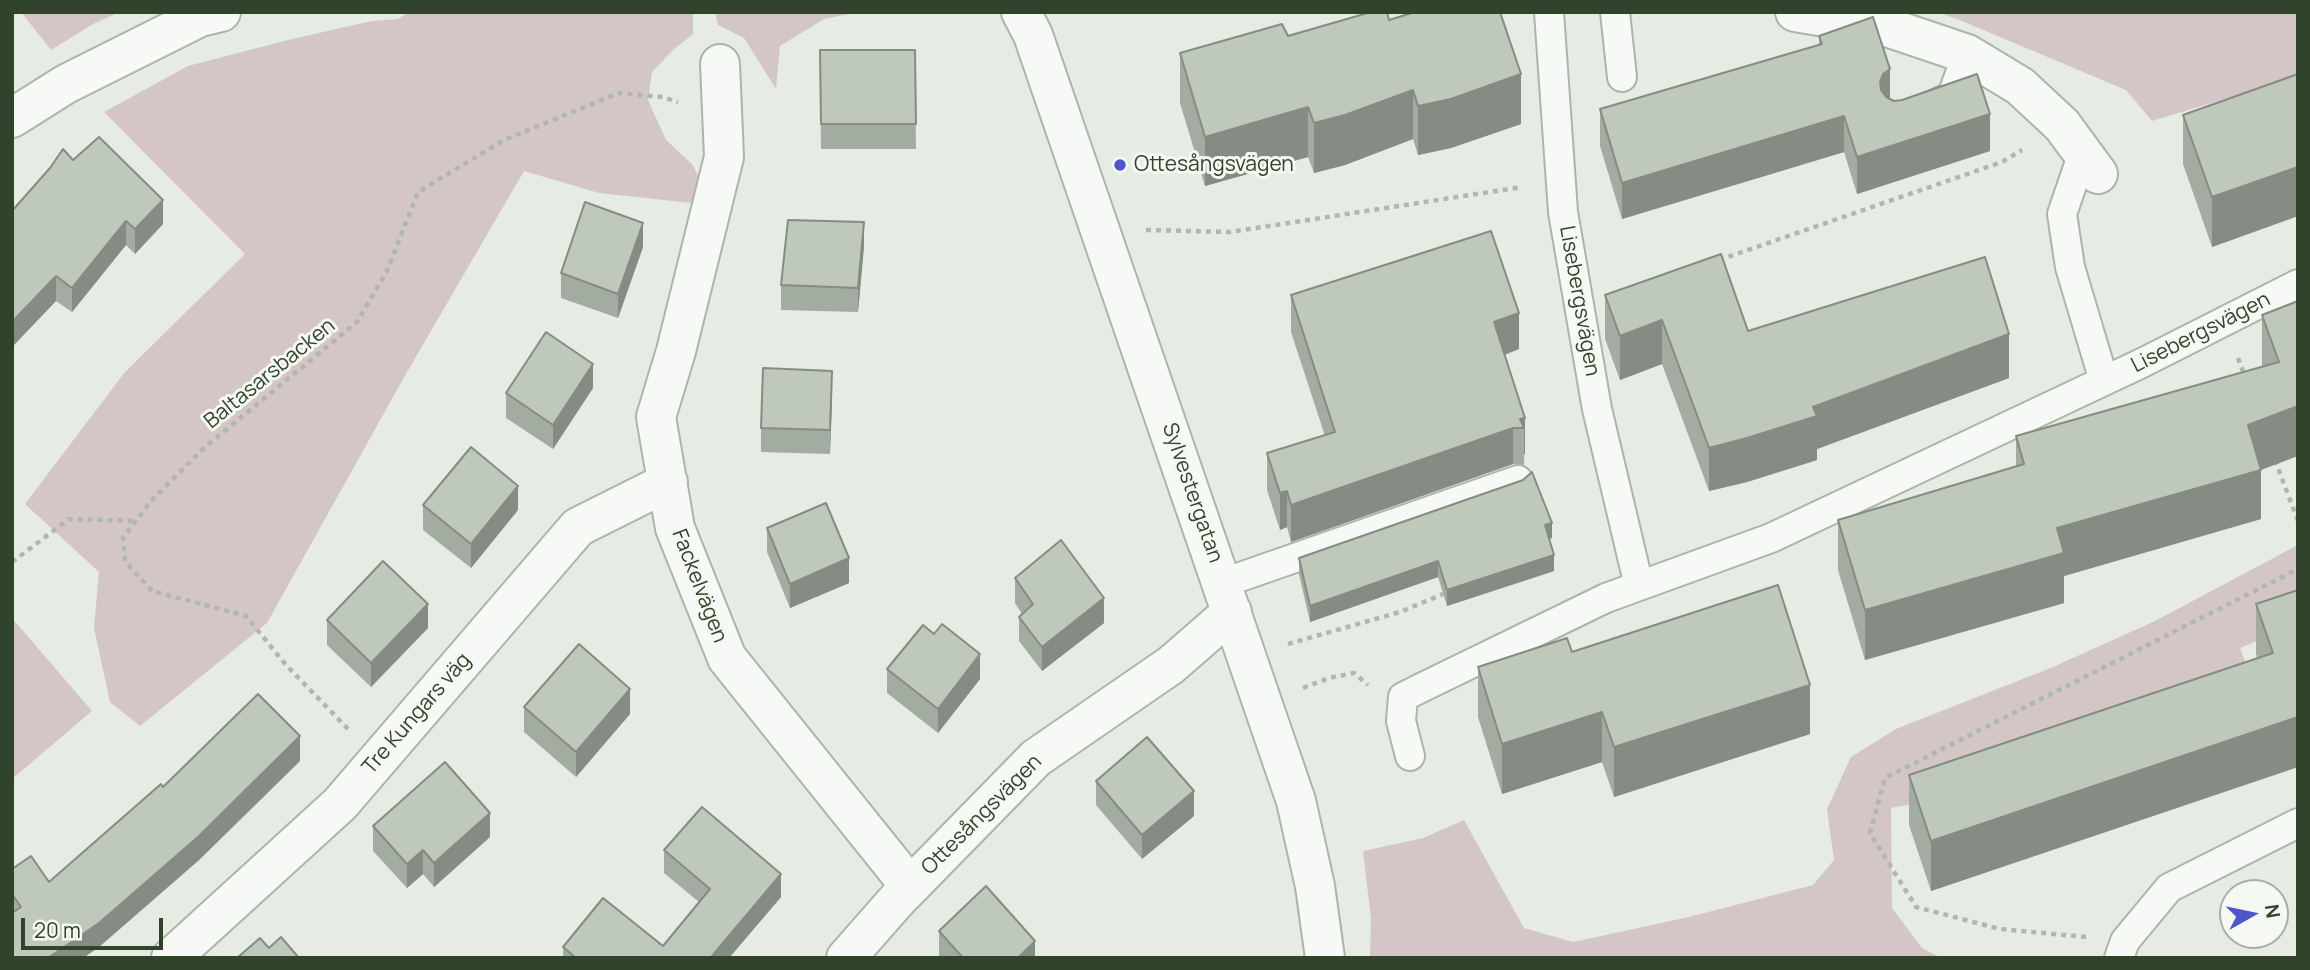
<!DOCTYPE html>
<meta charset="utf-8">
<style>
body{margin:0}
#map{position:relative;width:2310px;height:970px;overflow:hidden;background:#e6ebe3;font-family:Manrope,sans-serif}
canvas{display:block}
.frame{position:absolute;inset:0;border:14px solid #32432c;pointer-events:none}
.north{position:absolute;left:2219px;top:879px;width:70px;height:70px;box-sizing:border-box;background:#f5f8f3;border:2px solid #a7b0a3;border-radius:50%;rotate:81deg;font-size:19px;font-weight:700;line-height:28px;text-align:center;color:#32432c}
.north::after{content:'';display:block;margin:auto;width:24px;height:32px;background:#4e56ca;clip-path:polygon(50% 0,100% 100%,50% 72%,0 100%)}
.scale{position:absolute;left:21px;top:918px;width:142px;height:32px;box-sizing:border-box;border:4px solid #32432c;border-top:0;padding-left:9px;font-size:21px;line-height:24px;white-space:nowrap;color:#32432c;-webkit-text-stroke:5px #f5f8f3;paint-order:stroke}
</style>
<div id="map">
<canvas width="2310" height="970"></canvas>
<div class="frame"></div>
<div class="north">N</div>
<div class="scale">20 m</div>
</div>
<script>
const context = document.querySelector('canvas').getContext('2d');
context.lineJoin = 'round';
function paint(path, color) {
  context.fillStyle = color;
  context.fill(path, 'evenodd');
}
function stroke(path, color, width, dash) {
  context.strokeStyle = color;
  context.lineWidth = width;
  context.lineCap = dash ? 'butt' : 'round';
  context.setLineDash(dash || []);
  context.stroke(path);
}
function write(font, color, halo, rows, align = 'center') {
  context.font = font + ' Manrope,sans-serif';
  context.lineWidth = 6;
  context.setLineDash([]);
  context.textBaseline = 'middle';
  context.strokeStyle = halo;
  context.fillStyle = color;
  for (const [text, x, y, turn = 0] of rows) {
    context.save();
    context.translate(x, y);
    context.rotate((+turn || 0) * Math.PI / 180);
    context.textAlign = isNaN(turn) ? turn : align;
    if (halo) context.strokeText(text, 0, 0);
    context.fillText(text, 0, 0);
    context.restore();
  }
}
const green = new Path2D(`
 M 21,12 L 120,12 L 93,24 L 51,50 Z
 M 409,12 L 693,12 L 693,34 L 673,50 L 652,72 L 648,100 L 666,140 L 693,165 L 707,196 L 692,203 L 599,193 L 524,171 L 403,379 L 267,623 L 140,726 L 110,702 L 94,628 L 99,572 L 25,504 L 125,372 L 245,254 L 104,112 L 188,66 L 288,40 L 372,21 L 398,19 Z
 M 715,12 L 860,12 L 824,19 L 780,46 L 776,89 L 744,38 L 718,25 Z
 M 1937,12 L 2298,12 L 2298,88 L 2284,81 L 2152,121 L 2126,90 L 1962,21 Z
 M 2298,545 L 2298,628 L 2262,639 L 2240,648 L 2260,701 L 1933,800 L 1891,808 L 1892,908 L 1922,948 L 1941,958 L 1370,958 L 1371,919 L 1363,851 L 1423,838 L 1464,820 L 1524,928 L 1573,942 L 1689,917 L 1813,885 L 1834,860 L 1827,809 L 1851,757 L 1896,729 L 2053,667 L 2155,621 Z
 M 12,618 L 92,711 L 12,779 Z`);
const path = new Path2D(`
 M 1146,230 L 1230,232 L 1522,187
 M 1719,260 L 2002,162 L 2022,150
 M 2238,358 L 2245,377
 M 2275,460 L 2298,521
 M 12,562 L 69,519 L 135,521
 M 1288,644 L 1400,612 L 1443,594
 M 1303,688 L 1329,678 L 1354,673 L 1368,685
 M 348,729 L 286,665 L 246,616 L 152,591 L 125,561 L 123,538 L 151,501 L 204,448 L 357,322 L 387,271 L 418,192 L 504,140 L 619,93 L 662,97 L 678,102
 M 2086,937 L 2000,929 L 1916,907 L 1870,833 L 1885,778 L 2298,569`);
const lane = new Path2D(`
 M 1549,12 L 1563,212 L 1597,409 L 1639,586
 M 1615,12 L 1622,77
 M 1931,106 L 1952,96 L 1967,54
 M 2083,153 L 2062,214 L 2070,267 L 2104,381
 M 1223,583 L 1518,480
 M 1410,756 L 1401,721 L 1403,697 L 1423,687 L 1606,598 L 1771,538 L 2142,363 L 2298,284
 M 2119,958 L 2125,941 L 2169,888 L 2298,823`);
const street = new Path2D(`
 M 1021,12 L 1033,35 L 1296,801 L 1315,886 L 1325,958
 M 1795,12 L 1890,28 L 1967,54 L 2020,86 L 2062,125 L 2098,174
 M 720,64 L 724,157 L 676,351 L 656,417 L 675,528 L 727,658 L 910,886
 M 12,118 L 66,84 L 200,17 L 221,12
 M 171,958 L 340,804 L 578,527 L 668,482
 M 846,958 L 897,900 L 1036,758 L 1171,665 L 1232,612`);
const wall = new Path2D(`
 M 1389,20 L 1521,124 L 1451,148 L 1418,155 L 1413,139 L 1345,165 L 1314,173 L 1308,157 L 1205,186 L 1180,103 L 1180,53 Z
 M 1819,36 L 1890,99 L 1990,151 L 1857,194 L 1844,152 L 1622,219 L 1600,146 L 1600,109 L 1819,45 Z
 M 820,50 L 915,50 L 916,149 L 821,149 Z
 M 2298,74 L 2298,216 L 2212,247 L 2183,164 L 2183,115 Z
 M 73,160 L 163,224 L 135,254 L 126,245 L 72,312 L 56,301 L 12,347 Z
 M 864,246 L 858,312 L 781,310 L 781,285 Z
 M 643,247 L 618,318 L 561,298 L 561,273 Z
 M 1291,295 L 1519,349 L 1505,355 L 1525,418 L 1524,465 L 1513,464 L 1291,542 L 1287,527 L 1280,530 L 1267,490 L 1267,453 L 1325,436 L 1291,332 Z
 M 1605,295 L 1748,331 L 2009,378 L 1817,449 L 1817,460 L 1747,482 L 1709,491 L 1662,364 L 1620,380 L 1605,339 Z
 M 2298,301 L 2261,470 L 2261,519 L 2064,576 L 2064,603 L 1865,660 L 1838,570 L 1838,520 L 2016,467 L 2016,436 L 2262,367 L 2262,315 Z
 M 593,388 L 553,449 L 506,418 L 506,393 Z
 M 832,395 L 830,454 L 761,452 L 761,428 Z
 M 423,505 L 518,510 L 471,568 L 423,530 Z
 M 767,528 L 849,583 L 790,608 L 767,552 Z
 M 1552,538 L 1549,539 L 1554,571 L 1447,606 L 1438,577 L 1310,622 L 1299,574 L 1299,558 Z
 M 1015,578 L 1104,623 L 1042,671 L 1019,641 L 1019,617 L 1022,614 L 1015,603 Z
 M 2298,590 L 2298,767 L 1931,891 L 1909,825 L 1909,775 L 2257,658 L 2256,654 L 2256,604 Z
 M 327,620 L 428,628 L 371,687 L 327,645 Z
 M 1572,652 L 1810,734 L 1614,797 L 1602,762 L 1502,794 L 1478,717 L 1478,667 Z
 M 887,669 L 980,679 L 938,733 L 887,693 Z
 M 524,707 L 630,714 L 576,777 L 524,732 Z
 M 300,761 L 199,860 L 99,947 L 83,958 L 12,958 L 12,869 L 49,882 L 163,787 Z
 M 1096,781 L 1194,816 L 1142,859 L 1096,805 Z
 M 373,826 L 490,837 L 434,887 L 423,874 L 407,888 L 373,851 Z
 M 664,850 L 781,897 L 729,958 L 563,958 L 563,947 L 663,946 L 699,902 L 664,873 Z
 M 939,931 L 1035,958 L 941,958 L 939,956 Z`);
const shadedWall = new Path2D(`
 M 1890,69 L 1890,105 L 1880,119 L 1880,82 L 1883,74 Z
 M 1521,74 L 1521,124 L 1451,148 L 1418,155 L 1418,106 Z
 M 1413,90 L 1413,139 L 1345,165 L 1314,173 L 1314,123 Z
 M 1308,107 L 1308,157 L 1205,186 L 1205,137 Z
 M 1990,114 L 1990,151 L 1857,194 L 1857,157 Z
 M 1844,116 L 1844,152 L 1622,219 L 1622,183 Z
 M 2298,167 L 2298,216 L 2212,247 L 2212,197 Z
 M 163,200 L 163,224 L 135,254 L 135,229 Z
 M 126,221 L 126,245 L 72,312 L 72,288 Z
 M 864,222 L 864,246 L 858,312 L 858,288 Z
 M 643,223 L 643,247 L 618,318 L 618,294 Z
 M 56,276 L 56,301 L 12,347 L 12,322 Z
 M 1519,313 L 1519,349 L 1494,358 L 1494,322 Z
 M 1662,320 L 1662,364 L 1620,380 L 1620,336 Z
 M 2009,334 L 2009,378 L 1817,449 L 1817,460 L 1747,482 L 1709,491 L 1709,448 L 1813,407 Z
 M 593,364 L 593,388 L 553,449 L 553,425 Z
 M 832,371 L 832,395 L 830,454 L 830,430 Z
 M 2298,406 L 2298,456 L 2261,470 L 2261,519 L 2064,576 L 2064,603 L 1865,660 L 1865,610 L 2057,528 L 2248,425 Z
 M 1525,418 L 1525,454 L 1524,454 L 1524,428 L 1520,419 Z
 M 1513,428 L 1513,464 L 1291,542 L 1291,505 Z
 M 518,486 L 518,510 L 471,568 L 471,544 Z
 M 1287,491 L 1287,527 L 1280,530 L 1280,493 Z
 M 1552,523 L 1552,538 L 1545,541 L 1545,525 Z
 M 1554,555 L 1554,571 L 1447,606 L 1447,590 Z
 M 849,558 L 849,583 L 790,608 L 790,584 Z
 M 1438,561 L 1438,577 L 1310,622 L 1310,606 Z
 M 1104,598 L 1104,623 L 1042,671 L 1042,647 Z
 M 428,604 L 428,628 L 371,687 L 371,663 Z
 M 980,654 L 980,679 L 938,733 L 938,709 Z
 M 1810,685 L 1810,734 L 1614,797 L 1614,747 Z
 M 630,689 L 630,714 L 576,777 L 576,752 Z
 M 1602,712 L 1602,762 L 1502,794 L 1502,744 Z
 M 2298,717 L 2298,767 L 1931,891 L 1931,841 Z
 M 300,736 L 300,761 L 199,860 L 99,947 L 83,958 L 48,958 Z
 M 1194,791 L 1194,816 L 1142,859 L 1142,835 Z
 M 490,813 L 490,837 L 434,887 L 434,863 Z
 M 423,850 L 423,874 L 407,888 L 407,864 Z
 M 781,874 L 781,897 L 729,958 L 712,958 L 712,956 Z
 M 1035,941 L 1035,958 L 1018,958 Z`);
const building = new Path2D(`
 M 1371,12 L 1387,12 L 1389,20 L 1415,12 L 1500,12 L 1521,74 L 1451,99 L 1418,106 L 1413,90 L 1345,115 L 1314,123 L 1308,107 L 1205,137 L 1180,53 L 1282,24 L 1288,36 Z
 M 1873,17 L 1890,69 L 1883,74 L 1880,82 L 1881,90 L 1886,97 L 1894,101 L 1902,100 L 1977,74 L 1990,114 L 1857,157 L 1844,116 L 1622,183 L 1600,109 L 1822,44 L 1819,36 Z
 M 820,50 L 915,50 L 916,124 L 821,124 Z
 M 2298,74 L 2298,167 L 2212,197 L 2183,115 Z
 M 99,137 L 163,200 L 135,229 L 126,221 L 72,288 L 56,276 L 12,322 L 12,211 L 50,168 L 63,149 L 73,160 Z
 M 585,202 L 643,223 L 618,294 L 561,273 Z
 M 788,220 L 864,222 L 858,288 L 781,285 Z
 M 1491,231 L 1519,313 L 1494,322 L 1525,418 L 1520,419 L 1524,428 L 1513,428 L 1291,505 L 1287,491 L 1280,493 L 1267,453 L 1335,432 L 1291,295 Z
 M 1721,254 L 1748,331 L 1985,257 L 2009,334 L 1813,407 L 1817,416 L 1747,438 L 1709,448 L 1662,320 L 1620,336 L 1605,295 Z
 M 2298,301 L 2298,406 L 2248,425 L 2261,470 L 2057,528 L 2064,553 L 1865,610 L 1838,520 L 2024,464 L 2016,436 L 2279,362 L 2262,315 Z
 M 546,332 L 593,364 L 553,425 L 506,393 Z
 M 763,368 L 832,371 L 830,430 L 761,428 Z
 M 471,447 L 518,486 L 471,544 L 423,505 Z
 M 1532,472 L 1552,523 L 1545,525 L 1554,555 L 1447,590 L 1438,561 L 1310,606 L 1299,558 L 1523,480 Z
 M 826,503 L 849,558 L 790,584 L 767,528 Z
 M 1061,540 L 1104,598 L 1042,647 L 1019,617 L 1033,604 L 1015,578 Z
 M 383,561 L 428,604 L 371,663 L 327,620 Z
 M 1778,585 L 1810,685 L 1614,747 L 1602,712 L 1502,744 L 1478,667 L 1567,638 L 1572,652 Z
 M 2298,590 L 2298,717 L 1931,841 L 1909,775 L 2273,653 L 2256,604 Z
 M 942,624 L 980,654 L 938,709 L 887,669 L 923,625 L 934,634 Z
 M 579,644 L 630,689 L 576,752 L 524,707 Z
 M 258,694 L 300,736 L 199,836 L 99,923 L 48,958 L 13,958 L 12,956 L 12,913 L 21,907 L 12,894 L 12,869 L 31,856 L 49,882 L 161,784 L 163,787 Z
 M 1147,737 L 1194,791 L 1142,835 L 1096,781 Z
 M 445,762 L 490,813 L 434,863 L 423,850 L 407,864 L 373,826 Z
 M 702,807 L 781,874 L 712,956 L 714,958 L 576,958 L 563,947 L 603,898 L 663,946 L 710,889 L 664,850 Z
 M 986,886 L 1035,941 L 1018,958 L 963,958 L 939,931 Z
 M 281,937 L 299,958 L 237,958 L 260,938 L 269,948 Z`);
const markers = [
 [1120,165,7,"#4e56ca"]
];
const poiNames = [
 ["Ottesångsvägen",1134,165]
];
const streetNames = [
 ["Lisebergsvägen",1579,301,80],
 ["Lisebergsvägen",2201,333,-27],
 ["Baltasarsbacken",270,374,-39],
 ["Sylvestergatan",1192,493,71],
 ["Fackelvägen",699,586,69],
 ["Tre Kungars väg",417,714,-49],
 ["Ottesångsvägen",982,815,-45]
];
paint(green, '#d4c5c7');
stroke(lane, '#acb5a8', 32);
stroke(street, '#acb5a8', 42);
stroke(path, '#b0b7ad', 4.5, [5, 5]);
stroke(lane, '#f7f9f6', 28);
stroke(street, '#f7f9f6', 38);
paint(wall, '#a3aca1');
paint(shadedWall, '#858c83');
paint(building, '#bec8bb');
stroke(building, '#858c83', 2);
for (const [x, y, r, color] of markers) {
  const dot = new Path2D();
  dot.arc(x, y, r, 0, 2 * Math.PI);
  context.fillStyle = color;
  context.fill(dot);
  stroke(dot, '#f5f8f3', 2.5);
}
write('21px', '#32432c', '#f5f8f3', poiNames, 'left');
write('21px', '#32432c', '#f5f8f3', streetNames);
</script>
